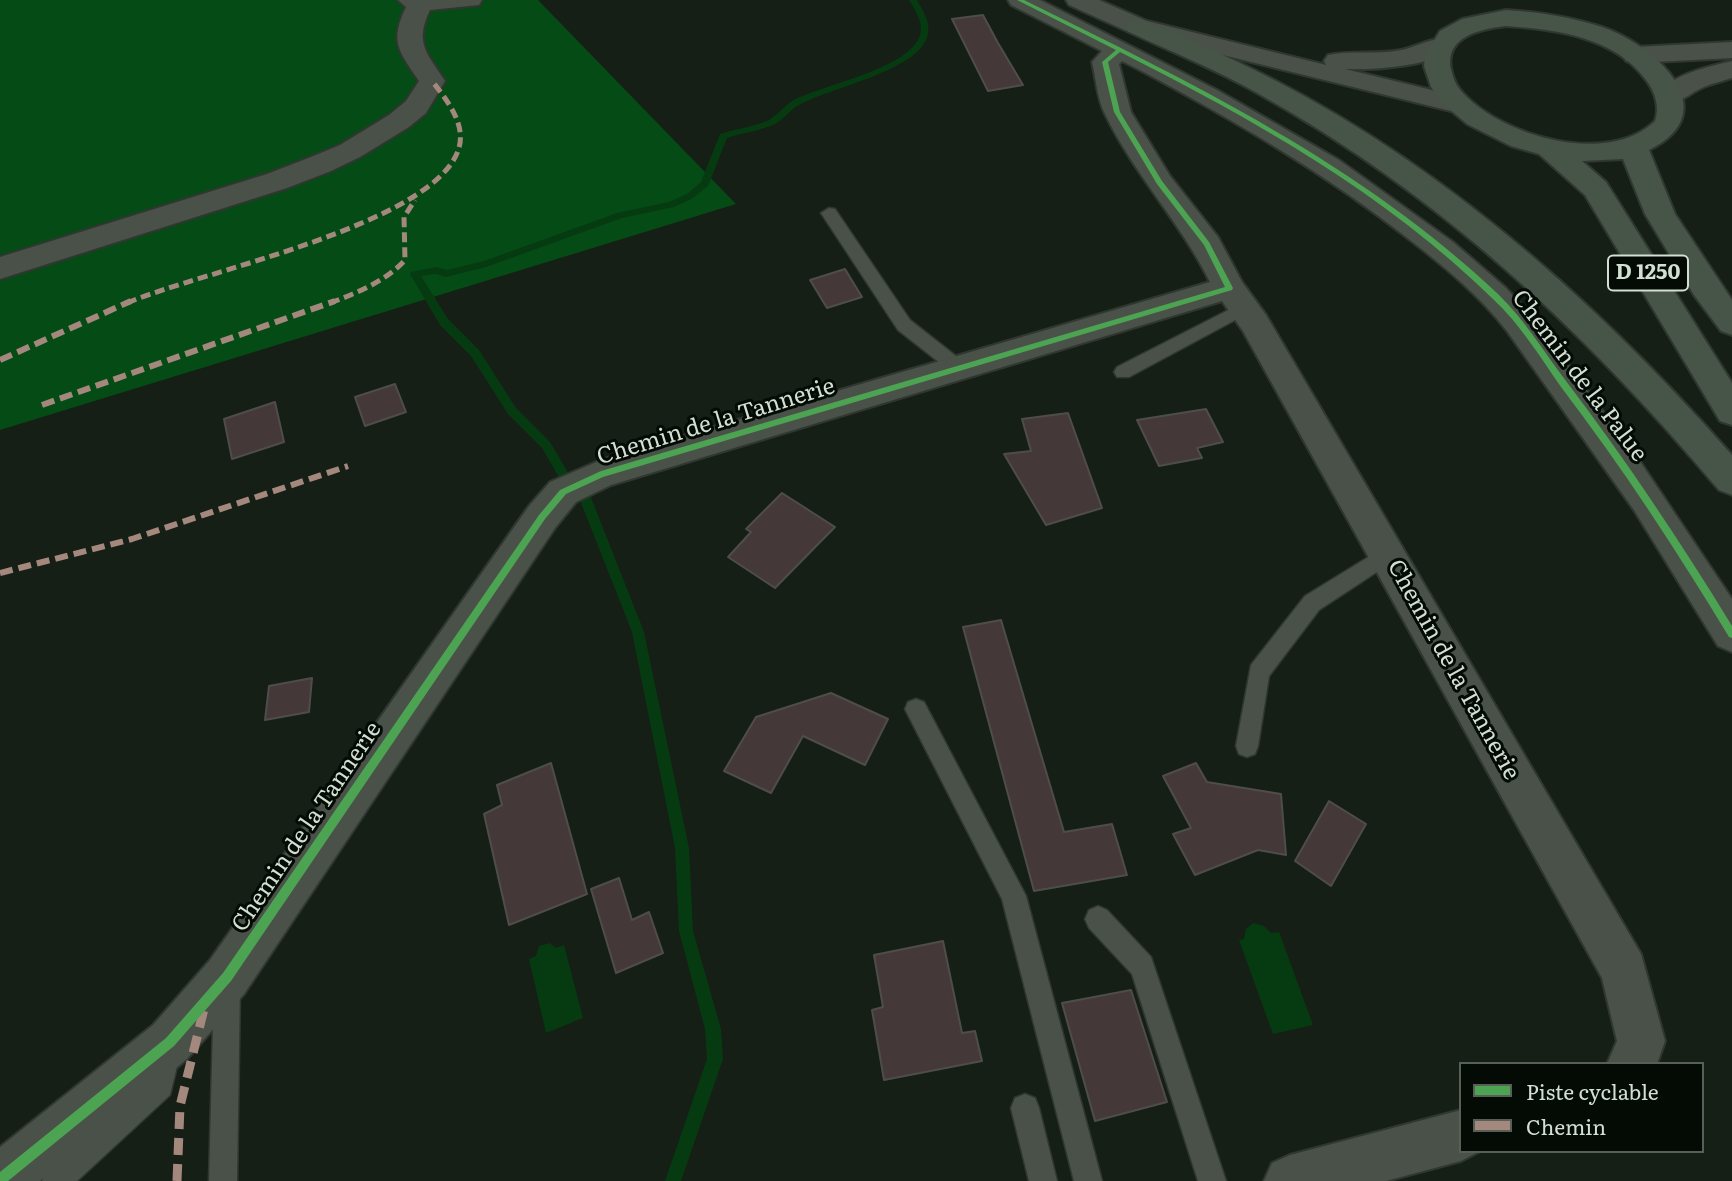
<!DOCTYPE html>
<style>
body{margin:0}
#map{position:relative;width:1732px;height:1181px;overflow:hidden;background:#151f16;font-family:Literata,serif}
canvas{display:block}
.legend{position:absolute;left:1459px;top:1062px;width:245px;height:91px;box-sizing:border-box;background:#040a04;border:2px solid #575f57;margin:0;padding:9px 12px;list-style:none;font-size:21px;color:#d3dfd3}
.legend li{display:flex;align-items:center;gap:14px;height:35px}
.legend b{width:35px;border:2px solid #575f57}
</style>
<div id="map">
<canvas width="1732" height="1181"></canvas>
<ul class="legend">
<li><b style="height:9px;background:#4ca352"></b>Piste cyclable</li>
<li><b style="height:9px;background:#a5887d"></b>Chemin</li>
</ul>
</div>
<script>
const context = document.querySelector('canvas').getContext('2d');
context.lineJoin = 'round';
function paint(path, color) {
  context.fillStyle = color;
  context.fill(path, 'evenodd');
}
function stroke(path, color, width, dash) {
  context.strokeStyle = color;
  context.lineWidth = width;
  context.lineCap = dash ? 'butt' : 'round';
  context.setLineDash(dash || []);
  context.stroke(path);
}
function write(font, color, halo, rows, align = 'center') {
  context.font = font + ' Literata,serif';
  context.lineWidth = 6;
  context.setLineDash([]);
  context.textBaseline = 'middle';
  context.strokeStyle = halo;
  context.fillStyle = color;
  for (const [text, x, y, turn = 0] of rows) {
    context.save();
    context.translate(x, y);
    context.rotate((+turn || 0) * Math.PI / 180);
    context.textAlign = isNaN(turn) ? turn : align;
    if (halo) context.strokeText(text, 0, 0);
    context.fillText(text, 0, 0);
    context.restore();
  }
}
const green = new Path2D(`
 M 0,0 L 538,0 L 736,204 L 0,430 Z`);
const water = new Path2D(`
 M 1253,923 L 1264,926 L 1271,933 L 1279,932 L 1313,1025 L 1273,1034 L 1239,940 L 1244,939 L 1246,929 Z
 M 550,943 L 556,948 L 564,945 L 583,1018 L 546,1033 L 529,959 L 536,956 L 539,946 Z`);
const stream = new Path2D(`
 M 909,0 L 917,0 C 924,13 933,25 926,40 C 912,72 829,88 799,105 C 789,110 784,120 773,125 C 758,131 742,133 727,138 L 708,186 L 693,198 L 674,207 L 622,218 L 486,267 L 446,277 L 436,274 L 421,276 L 448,319 L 479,350 L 516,408 L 550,442 L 573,481 L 567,486 L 563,484 L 542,448 L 508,414 L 471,356 L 440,325 L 410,274 L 411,272 L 437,267 L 447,270 L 484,261 L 617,213 L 669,202 L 687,194 L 701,182 L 720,134 C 735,129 752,127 767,121 C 777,116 783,107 792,101 C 824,84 900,71 918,40 C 926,25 916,12 909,0 Z
 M 584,490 L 590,495 L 644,632 L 689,848 L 693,931 L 721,1029 L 723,1059 L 681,1181 L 665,1181 L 707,1059 L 705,1029 L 679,931 L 675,848 L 632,632 L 578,495 Z`);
const building = new Path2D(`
 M 983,15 L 998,43 L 1023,85 L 988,91 L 952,19 Z
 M 845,269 L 862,297 L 827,308 L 810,280 Z
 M 395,384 L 406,412 L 365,426 L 355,397 Z
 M 275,402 L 284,442 L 232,459 L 224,419 Z
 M 1206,409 L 1223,442 L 1197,448 L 1202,458 L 1159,466 L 1137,420 Z
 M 1068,413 L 1102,508 L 1046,525 L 1004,454 L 1031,451 L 1022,419 Z
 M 782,493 L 835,527 L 775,588 L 728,557 L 751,532 L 746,529 Z
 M 1001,620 L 1064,832 L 1112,824 L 1127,875 L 1034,891 L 963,627 Z
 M 312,678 L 309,712 L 265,720 L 269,686 Z
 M 831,693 L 888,719 L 865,765 L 803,736 L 771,793 L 724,771 L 756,717 Z
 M 551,763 L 587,894 L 509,925 L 484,814 L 502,805 L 497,785 Z
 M 1196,763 L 1207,782 L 1281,794 L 1286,855 L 1258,850 L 1195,875 L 1173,834 L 1191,828 L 1163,776 Z
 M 1329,801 L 1366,824 L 1331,886 L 1295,861 Z
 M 619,878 L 632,920 L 649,912 L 663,953 L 616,973 L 591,889 Z
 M 943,941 L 962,1033 L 975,1031 L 982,1061 L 884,1080 L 872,1010 L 883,1007 L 874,955 Z
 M 1131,990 L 1167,1102 L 1095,1121 L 1062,1003 Z`);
const lane = new Path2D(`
 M 829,208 L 835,209 L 910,320 L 966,364 L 969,369 L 966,374 L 954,374 L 898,330 L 821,213 Z
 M 1244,302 L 1250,304 L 1253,308 L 1250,312 L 1129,377 L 1117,377 L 1114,372 L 1117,367 Z
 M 1388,545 L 1395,548 L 1398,554 L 1395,560 L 1319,610 L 1269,676 L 1258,746 L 1255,754 L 1247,757 L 1239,754 L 1236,746 L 1251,665 L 1305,596 Z
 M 916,699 L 924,702 L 1026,896 L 1102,1181 L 1074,1181 L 1002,899 L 905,709 L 908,702 Z
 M 1098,906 L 1107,910 L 1151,957 L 1226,1181 L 1198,1181 L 1132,974 L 1089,928 L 1085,919 L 1089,910 Z
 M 227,973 L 236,977 L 240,986 L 237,1181 L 209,1181 L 214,986 L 218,977 Z
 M 167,1041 L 176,1045 L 180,1054 L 170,1095 L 77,1181 L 42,1181 L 46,1171 L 148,1077 L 158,1045 Z
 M 1025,1094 L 1035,1098 L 1039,1108 L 1057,1181 L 1029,1181 L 1011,1108 L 1015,1098 Z`);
const street = new Path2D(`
 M 398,0 L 482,0 L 479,5 L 430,10 C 414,43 427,53 445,81 L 426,113 L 409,127 L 360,157 L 331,171 L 287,188 L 0,279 L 0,257 L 267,174 L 311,157 L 340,145 L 389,115 L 406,101 L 419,81 C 399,51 389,42 406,7 Z
 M 1008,0 L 1040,0 L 1217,90 L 1339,160 L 1453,242 L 1506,288 L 1530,314 L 1637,457 L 1732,599 L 1732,652 L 1718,646 L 1634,510 L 1507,331 C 1480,296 1445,267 1410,240 C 1325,173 1232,119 1136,68 L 1122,61 L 1119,64 L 1131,112 L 1170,176 L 1218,237 L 1242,282 L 1266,315 L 1641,954 L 1665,1041 L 1657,1064 L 1607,1064 L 1617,1041 L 1602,978 L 1243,331 L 1222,301 L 611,485 L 576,502 L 555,528 L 244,994 L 187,1059 L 40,1181 L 0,1181 L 0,1147 L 153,1025 L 210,960 L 529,506 L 550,482 L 601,460 L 1210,282 C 1181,223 1134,174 1105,114 C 1097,99 1096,78 1092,62 L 1102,51 L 1011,5 Z
 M 1461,1110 L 1461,1151 L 1480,1151 L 1461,1161 L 1386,1181 L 1264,1181 L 1272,1163 L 1290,1155 Z`);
const secondary = new Path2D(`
 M 1066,0 L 1099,0 L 1147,21 L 1326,65 L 1324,61 L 1328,55 C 1351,50 1377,55 1401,50 C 1417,47 1432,36 1449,40 L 1453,46 C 1438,67 1370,70 1345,69 L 1469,99 L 1473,105 L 1469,111 L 1459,113 L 1129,32 L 1069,5 Z
 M 1732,42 L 1732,58 L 1635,63 L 1626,61 L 1622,55 L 1626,49 L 1635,47 Z
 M 1732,61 L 1732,78 C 1723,81 1713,83 1704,87 C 1687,94 1679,107 1660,102 L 1656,96 C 1671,74 1708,67 1732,61 Z`);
const primary = new Path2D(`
 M 1506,10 C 1539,12 1571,17 1602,27 C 1655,45 1728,111 1649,150 L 1675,214 L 1732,300 L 1732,335 L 1721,331 L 1694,295 L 1645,214 L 1623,159 L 1582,161 L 1606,182 L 1732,383 L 1732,425 L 1720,421 L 1585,195 L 1539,154 L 1511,146 L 1467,124 L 1442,103 L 1431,87 L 1424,66 L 1425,55 L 1440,31 L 1462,19 ZM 1506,26 C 1555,29 1615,37 1646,80 C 1655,92 1660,106 1655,121 C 1608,167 1502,136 1463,93 C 1456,86 1453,78 1451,69 C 1445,36 1481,29 1506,26 Z
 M 1138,19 C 1171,28 1205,47 1236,61 C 1429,152 1592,296 1732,455 L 1732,495 L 1719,490 C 1585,331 1441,196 1259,94 C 1217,70 1172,52 1129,32 L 1125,27 L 1129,22 Z`);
const quietFar2 = new Path2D(`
 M 127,303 C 198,272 436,225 459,148 C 466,123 446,99 432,81
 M 330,303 C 357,293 386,281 405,260 L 404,217 L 415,200`);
const quietFar1 = new Path2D(`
 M 0,360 L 131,301
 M 42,405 L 335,301
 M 0,573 L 132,539 L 348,466`);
const quiet = new Path2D(`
 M 177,1181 L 180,1106 L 204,1009`);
const cycleway = new Path2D(`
 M 1017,0 L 1024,0 C 1191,82 1362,165 1498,294 C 1524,319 1544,352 1566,381 C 1626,460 1681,542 1732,626 L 1732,638 L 1729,637 C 1677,551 1622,467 1561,387 C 1540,357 1520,324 1493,299 C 1386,194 1253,119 1120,52 L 1108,62 L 1120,112 L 1162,181 L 1209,242 L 1233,288 L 1232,290 L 603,477 L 566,494 L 545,519 L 231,981 L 174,1046 L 8,1181 L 0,1181 L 0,1172 L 166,1038 L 223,973 L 539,515 L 560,490 L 601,471 L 1225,287 L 1204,245 L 1157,184 L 1114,112 L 1102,62 L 1116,50 Z`);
const shields = [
 [1648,273,80]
];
const shieldNames = [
 ["D 1250",1648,273]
];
const streetNames = [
 ["Chemin de la Palue",1579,376,53],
 ["Chemin de la Tannerie",716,422,-17],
 ["Chemin de la Tannerie",1453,670,61],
 ["Chemin de la Tannerie",307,827,-56]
];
paint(green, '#054b15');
paint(water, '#063b11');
paint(stream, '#063b11');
paint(building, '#443938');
stroke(building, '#4e4d4a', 2);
stroke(lane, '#303731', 3);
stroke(street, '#303731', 4);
stroke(secondary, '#303731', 4);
stroke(primary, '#303731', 4);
paint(lane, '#495149');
paint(street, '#495149');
paint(secondary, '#495149');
paint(primary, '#475448');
stroke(quietFar2, '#a5887d', 5, [10, 5]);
stroke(quietFar1, '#a5887d', 6, [13, 6]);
stroke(quiet, '#a5887d', 9, [17, 9]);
paint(cycleway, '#4ca352');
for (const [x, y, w] of shields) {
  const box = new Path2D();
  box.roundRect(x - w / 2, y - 17.5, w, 35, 5);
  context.fillStyle = '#040a04';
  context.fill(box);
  stroke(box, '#d3dfd3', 2);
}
write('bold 21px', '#d3dfd3', null, shieldNames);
write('23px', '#d3dfd3', '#040a04', streetNames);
</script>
